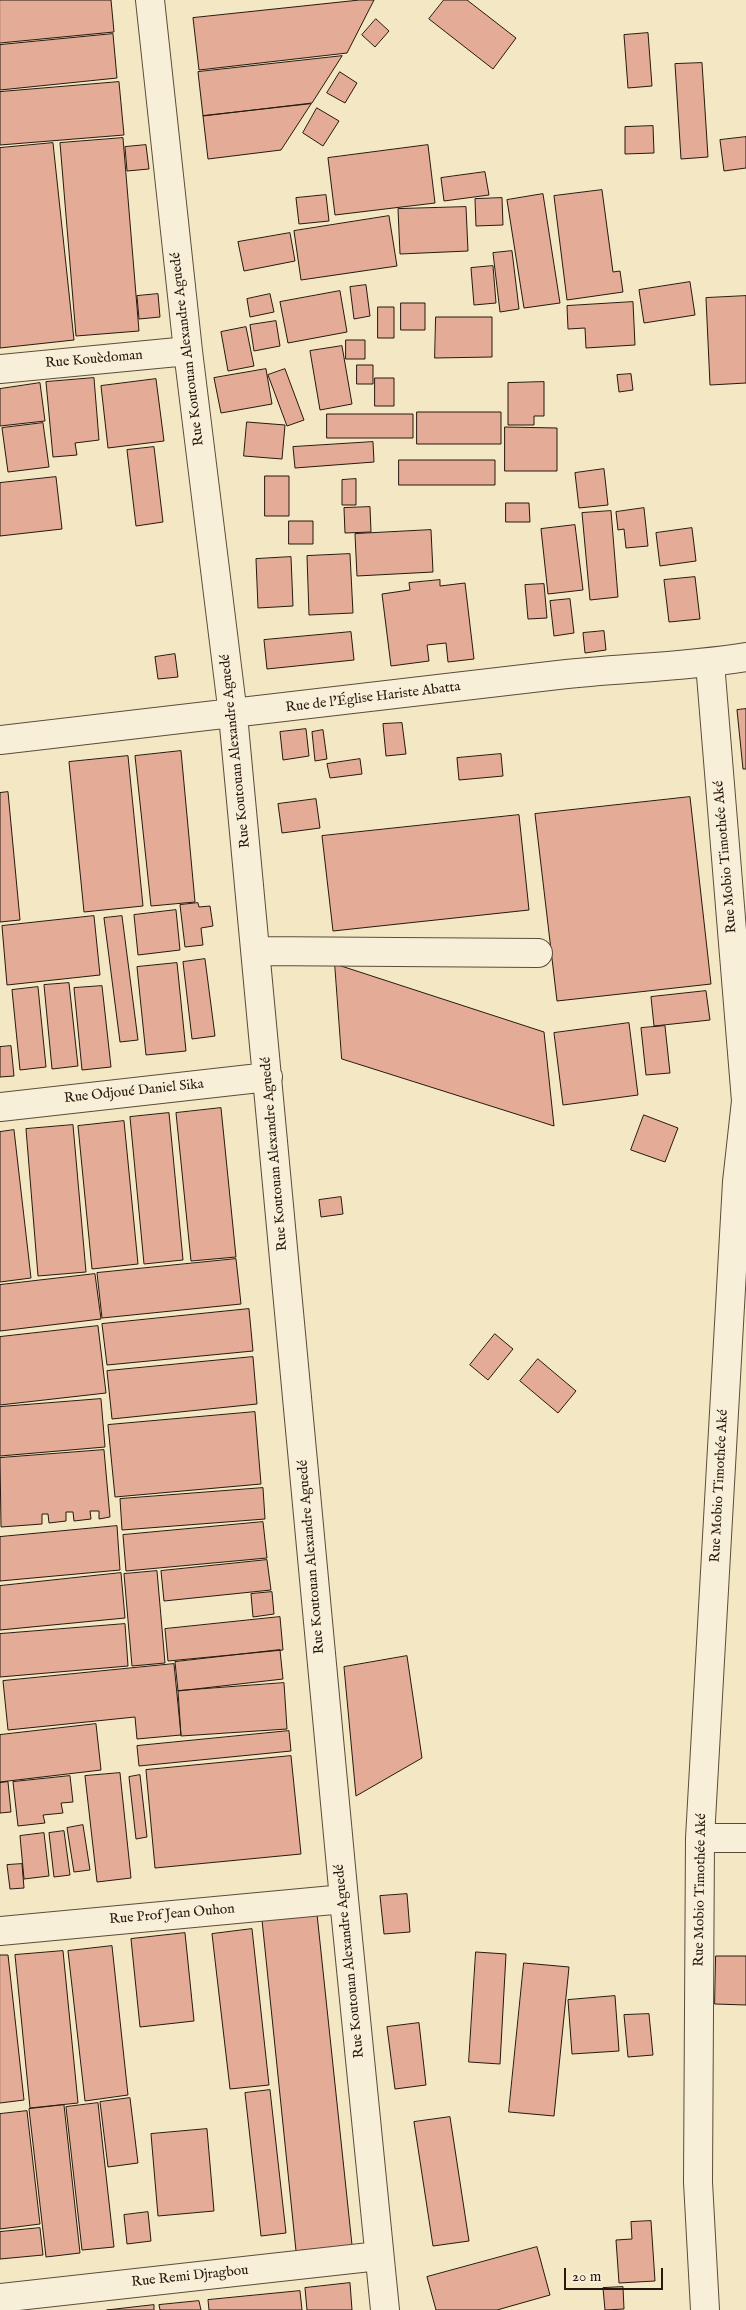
<!DOCTYPE html>
<meta charset="utf-8">
<style>
body{margin:0}
#map{position:relative;width:746px;height:2310px;overflow:hidden;background:#f4e7c3;font-family:"IM FELL English",serif}
canvas{display:block}
.scale{position:absolute;left:564px;top:2268px;width:99px;height:22px;box-sizing:border-box;border:2px solid #27190f;border-top:0;padding-left:6px;font-size:15px;line-height:18px;white-space:nowrap;color:#27190f;-webkit-text-stroke:4px #f8efd8;paint-order:stroke}
</style>
<div id="map">
<canvas width="746" height="2310"></canvas>
<div class="scale">20 m</div>
</div>
<script>
const context = document.querySelector('canvas').getContext('2d');
context.lineJoin = 'round';
function paint(path, color) {
  context.fillStyle = color;
  context.fill(path, 'evenodd');
}
function stroke(path, color, width, dash) {
  context.strokeStyle = color;
  context.lineWidth = width;
  context.lineCap = dash ? 'butt' : 'round';
  context.setLineDash(dash || []);
  context.stroke(path);
}
function write(font, color, halo, rows, align = 'center') {
  context.font = font + ' "IM FELL English",serif';
  context.lineWidth = 4;
  context.setLineDash([]);
  context.textBaseline = 'middle';
  context.strokeStyle = halo;
  context.fillStyle = color;
  for (const [text, x, y, turn = 0] of rows) {
    context.save();
    context.translate(x, y);
    context.rotate((+turn || 0) * Math.PI / 180);
    context.textAlign = isNaN(turn) ? turn : align;
    if (halo) context.strokeText(text, 0, 0);
    context.fillText(text, 0, 0);
    context.restore();
  }
}
const building = new Path2D(`
 M 0,0 L 111,0 L 114,32 L 0,43 Z
 M 360,0 L 374,0 L 347,53 L 199,70 L 193,18 Z
 M 444,0 L 467,0 L 516,38 L 493,69 L 429,19 Z
 M 376,19 L 389,31 L 375,47 L 362,35 Z
 M 648,33 L 652,86 L 628,88 L 624,35 Z
 M 113,34 L 117,78 L 0,90 L 0,45 Z
 M 342,56 L 312,103 L 203,116 L 198,72 Z
 M 702,63 L 708,157 L 681,159 L 675,64 Z
 M 340,72 L 357,83 L 345,103 L 327,93 Z
 M 119,82 L 124,135 L 0,145 L 0,92 Z
 M 311,104 L 281,150 L 208,159 L 203,116 Z
 M 317,108 L 339,121 L 323,146 L 303,133 Z
 M 653,126 L 654,153 L 625,154 L 625,127 Z
 M 746,137 L 746,168 L 724,171 L 720,140 Z
 M 123,138 L 139,331 L 76,336 L 60,143 Z
 M 53,143 L 74,340 L 0,348 L 0,148 Z
 M 146,145 L 149,169 L 127,171 L 125,147 Z
 M 428,145 L 435,203 L 335,215 L 328,158 Z
 M 485,172 L 489,195 L 444,201 L 441,178 Z
 M 602,190 L 613,272 L 620,271 L 623,292 L 567,300 L 554,196 Z
 M 543,194 L 560,303 L 524,308 L 507,200 Z
 M 326,195 L 329,221 L 299,224 L 296,198 Z
 M 502,198 L 503,225 L 476,226 L 475,199 Z
 M 466,207 L 468,251 L 400,254 L 398,209 Z
 M 389,216 L 397,266 L 301,280 L 294,231 Z
 M 290,233 L 295,261 L 244,271 L 238,242 Z
 M 512,251 L 519,309 L 500,312 L 493,253 Z
 M 493,266 L 496,303 L 474,305 L 471,268 Z
 M 690,282 L 695,315 L 644,323 L 639,290 Z
 M 366,285 L 370,316 L 354,319 L 350,287 Z
 M 340,291 L 347,332 L 288,343 L 280,302 Z
 M 158,294 L 160,317 L 139,319 L 137,296 Z
 M 270,294 L 274,312 L 250,317 L 247,299 Z
 M 746,296 L 746,383 L 710,385 L 706,298 Z
 M 633,302 L 635,345 L 586,348 L 585,328 L 568,329 L 567,306 Z
 M 401,303 L 425,303 L 425,330 L 401,330 Z
 M 378,307 L 394,307 L 394,338 L 378,338 Z
 M 436,317 L 492,317 L 492,357 L 435,358 Z
 M 276,321 L 280,346 L 254,351 L 250,325 Z
 M 246,327 L 254,366 L 228,371 L 221,332 Z
 M 346,340 L 365,340 L 365,359 L 346,359 Z
 M 342,346 L 352,404 L 320,410 L 310,351 Z
 M 357,365 L 373,365 L 373,384 L 357,384 Z
 M 266,369 L 272,404 L 221,413 L 214,378 Z
 M 285,369 L 304,420 L 287,426 L 268,375 Z
 M 631,374 L 633,390 L 619,392 L 617,375 Z
 M 94,378 L 99,440 L 75,443 L 77,455 L 53,457 L 46,382 Z
 M 375,378 L 394,378 L 394,406 L 375,406 Z
 M 156,379 L 164,441 L 108,448 L 101,386 Z
 M 544,382 L 544,416 L 534,416 L 534,425 L 508,425 L 508,383 Z
 M 40,383 L 45,421 L 0,426 L 0,389 Z
 M 417,412 L 501,412 L 501,444 L 417,444 Z
 M 327,414 L 413,414 L 413,438 L 327,438 Z
 M 247,422 L 285,425 L 282,459 L 244,456 Z
 M 43,423 L 49,467 L 8,472 L 2,428 Z
 M 505,427 L 557,428 L 557,471 L 505,471 Z
 M 373,442 L 374,462 L 295,468 L 293,447 Z
 M 154,447 L 163,522 L 136,526 L 127,450 Z
 M 399,460 L 495,460 L 495,485 L 399,485 Z
 M 604,469 L 608,505 L 579,508 L 575,473 Z
 M 265,476 L 289,476 L 289,516 L 265,516 Z
 M 56,477 L 62,529 L 0,536 L 0,483 Z
 M 356,479 L 356,505 L 342,505 L 342,480 Z
 M 506,503 L 529,503 L 530,522 L 506,522 Z
 M 370,507 L 371,532 L 345,533 L 344,508 Z
 M 644,508 L 648,546 L 626,548 L 624,529 L 618,530 L 616,512 Z
 M 611,511 L 618,597 L 590,600 L 582,513 Z
 M 289,521 L 313,521 L 313,544 L 289,544 Z
 M 575,525 L 583,590 L 548,594 L 541,529 Z
 M 692,528 L 696,561 L 660,566 L 656,533 Z
 M 431,530 L 433,572 L 357,576 L 355,534 Z
 M 350,554 L 353,613 L 309,615 L 307,556 Z
 M 291,557 L 293,606 L 258,608 L 256,559 Z
 M 695,577 L 700,619 L 669,622 L 664,580 Z
 M 440,580 L 440,586 L 465,583 L 474,659 L 448,662 L 446,643 L 427,645 L 429,661 L 391,666 L 382,594 L 410,590 L 409,583 Z
 M 544,584 L 547,618 L 528,619 L 525,585 Z
 M 570,599 L 574,633 L 554,636 L 550,601 Z
 M 604,631 L 606,650 L 585,653 L 583,633 Z
 M 351,632 L 354,660 L 267,669 L 264,640 Z
 M 175,654 L 178,677 L 158,679 L 155,657 Z
 M 746,709 L 746,769 L 743,769 L 737,710 Z
 M 402,723 L 406,754 L 386,756 L 383,724 Z
 M 306,729 L 309,756 L 283,760 L 280,732 Z
 M 323,730 L 327,759 L 315,761 L 312,732 Z
 M 181,751 L 195,902 L 151,906 L 135,756 Z
 M 501,754 L 503,776 L 459,780 L 457,758 Z
 M 128,756 L 143,906 L 84,912 L 69,762 Z
 M 360,759 L 362,774 L 330,778 L 327,764 Z
 M 8,792 L 20,920 L 0,922 L 0,793 Z
 M 690,797 L 711,984 L 557,1001 L 535,814 Z
 M 316,799 L 320,828 L 282,833 L 278,804 Z
 M 519,815 L 529,910 L 333,931 L 322,836 Z
 M 198,903 L 199,907 L 210,906 L 213,926 L 201,928 L 203,945 L 185,947 L 180,905 Z
 M 176,910 L 180,950 L 138,955 L 134,915 Z
 M 94,916 L 100,975 L 7,985 L 2,926 Z
 M 122,916 L 138,1040 L 120,1042 L 104,918 Z
 M 205,959 L 215,1036 L 192,1039 L 183,962 Z
 M 177,963 L 186,1051 L 146,1055 L 137,967 Z
 M 335,964 L 544,1032 L 554,1126 L 342,1059 Z
 M 69,983 L 78,1066 L 52,1069 L 44,985 Z
 M 102,986 L 111,1067 L 82,1070 L 74,988 Z
 M 38,987 L 46,1067 L 20,1070 L 12,990 Z
 M 706,991 L 710,1020 L 654,1026 L 651,997 Z
 M 629,1023 L 638,1095 L 563,1105 L 554,1033 Z
 M 665,1026 L 670,1073 L 646,1075 L 641,1028 Z
 M 11,1046 L 14,1076 L 0,1077 L 0,1047 Z
 M 221,1108 L 236,1257 L 191,1261 L 176,1113 Z
 M 169,1113 L 183,1260 L 144,1264 L 130,1117 Z
 M 644,1115 L 678,1128 L 665,1162 L 631,1150 Z
 M 124,1121 L 138,1264 L 92,1269 L 78,1126 Z
 M 73,1125 L 86,1272 L 38,1276 L 26,1129 Z
 M 14,1130 L 31,1278 L 0,1282 L 0,1132 Z
 M 341,1197 L 343,1214 L 321,1217 L 319,1200 Z
 M 236,1259 L 241,1304 L 102,1318 L 97,1273 Z
 M 95,1274 L 101,1319 L 0,1331 L 0,1285 Z
 M 249,1309 L 253,1351 L 107,1365 L 102,1324 Z
 M 98,1326 L 106,1393 L 0,1405 L 0,1337 Z
 M 495,1334 L 513,1349 L 488,1380 L 470,1365 Z
 M 253,1357 L 257,1404 L 112,1419 L 107,1371 Z
 M 538,1359 L 576,1391 L 558,1413 L 520,1381 Z
 M 101,1399 L 105,1447 L 0,1456 L 0,1407 Z
 M 255,1412 L 261,1484 L 115,1497 L 108,1425 Z
 M 104,1450 L 110,1517 L 99,1519 L 99,1511 L 90,1511 L 91,1519 L 74,1521 L 73,1512 L 66,1512 L 66,1521 L 49,1523 L 48,1514 L 42,1514 L 42,1524 L 1,1527 L 0,1458 Z
 M 263,1488 L 265,1519 L 122,1530 L 120,1499 Z
 M 263,1522 L 267,1558 L 126,1571 L 123,1535 Z
 M 117,1526 L 120,1570 L 0,1581 L 0,1537 Z
 M 267,1560 L 271,1590 L 164,1601 L 161,1571 Z
 M 157,1571 L 165,1663 L 132,1666 L 124,1574 Z
 M 121,1573 L 125,1618 L 0,1630 L 0,1586 Z
 M 272,1592 L 274,1614 L 253,1617 L 251,1594 Z
 M 280,1617 L 283,1650 L 168,1661 L 165,1629 Z
 M 125,1624 L 128,1666 L 0,1677 L 0,1634 Z
 M 280,1650 L 283,1679 L 178,1691 L 175,1662 Z
 M 407,1656 L 422,1758 L 356,1796 L 344,1667 Z
 M 174,1664 L 181,1735 L 137,1739 L 135,1717 L 8,1730 L 3,1681 Z
 M 284,1683 L 287,1729 L 181,1736 L 178,1691 Z
 M 96,1724 L 101,1770 L 0,1782 L 0,1735 Z
 M 289,1731 L 291,1751 L 139,1766 L 137,1746 Z
 M 291,1756 L 301,1854 L 155,1868 L 146,1770 Z
 M 120,1773 L 131,1878 L 97,1882 L 85,1776 Z
 M 140,1775 L 147,1837 L 136,1839 L 129,1777 Z
 M 70,1776 L 73,1802 L 61,1803 L 63,1813 L 43,1815 L 45,1823 L 18,1826 L 13,1782 Z
 M 8,1782 L 11,1812 L 0,1813 L 0,1783 Z
 M 83,1825 L 90,1870 L 74,1872 L 67,1828 Z
 M 64,1831 L 70,1875 L 54,1877 L 49,1833 Z
 M 44,1833 L 49,1876 L 24,1879 L 20,1836 Z
 M 22,1864 L 24,1888 L 10,1889 L 7,1865 Z
 M 407,1894 L 410,1932 L 384,1934 L 380,1896 Z
 M 317,1914 L 352,2245 L 296,2251 L 262,1920 Z
 M 252,1929 L 269,2085 L 230,2089 L 212,1934 Z
 M 185,1933 L 194,2021 L 140,2027 L 131,1939 Z
 M 112,1946 L 128,2095 L 85,2101 L 68,1951 Z
 M 63,1951 L 78,2103 L 30,2108 L 15,1955 Z
 M 476,1952 L 506,1954 L 500,2064 L 469,2062 Z
 M 0,1955 L 8,1955 L 24,2100 L 0,2103 Z
 M 716,1956 L 746,1956 L 746,2005 L 715,2004 Z
 M 524,1963 L 569,1967 L 554,2116 L 509,2112 Z
 M 615,1996 L 619,2051 L 572,2054 L 568,2000 Z
 M 649,2014 L 653,2055 L 628,2057 L 624,2015 Z
 M 419,2023 L 426,2085 L 395,2089 L 387,2027 Z
 M 270,2090 L 286,2233 L 261,2236 L 245,2093 Z
 M 130,2098 L 138,2163 L 108,2167 L 100,2102 Z
 M 98,2103 L 114,2247 L 82,2250 L 66,2107 Z
 M 64,2105 L 80,2253 L 46,2257 L 29,2109 Z
 M 27,2111 L 40,2224 L 0,2229 L 0,2114 Z
 M 450,2117 L 469,2241 L 433,2246 L 414,2122 Z
 M 207,2129 L 214,2211 L 158,2216 L 151,2134 Z
 M 148,2212 L 151,2241 L 127,2244 L 124,2215 Z
 M 651,2221 L 655,2281 L 619,2283 L 616,2240 L 632,2239 L 631,2222 Z
 M 40,2228 L 43,2255 L 0,2259 L 0,2232 Z
 M 537,2247 L 550,2295 L 497,2310 L 436,2310 L 427,2277 Z
 M 350,2283 L 352,2310 L 307,2310 L 305,2288 Z
 M 623,2287 L 624,2309 L 605,2310 L 603,2288 Z
 M 300,2291 L 302,2310 L 209,2310 L 208,2300 Z
 M 199,2301 L 201,2310 L 160,2310 L 159,2305 Z
 M 154,2305 L 154,2310 L 107,2310 Z`);
const minor = new Path2D(`
 M 150,0 L 188,351 L 233,715 L 344,1899 L 385,2310
 M 0,369 L 188,351
 M 0,740 C 186,720 372,698 558,675 C 621,668 684,667 746,657
 M 257,951 L 538,953
 M 0,1107 L 268,1077
 M 700,1838 L 746,1838
 M 0,1931 L 344,1899
 M 0,2298 L 379,2256
 M 705,2310 L 698,2182 L 700,1838 L 737,1182 L 746,1101 L 710,663`);
const streetNames = [
 ["Rue Koutouan Alexandre Aguedé",188,349,-97],
 ["Rue Kouèdoman",94,360,-5],
 ["Rue de l'Église Hariste Abatta",373,698,-7],
 ["Rue Koutouan Alexandre Aguedé",236,751,-96],
 ["Rue Mobio Timothée Aké",726,857,-95],
 ["Rue Odjoué Daniel Sika",134,1092,-6],
 ["Rue Koutouan Alexandre Aguedé",275,1154,-95],
 ["Rue Mobio Timothée Aké",720,1486,-87],
 ["Rue Koutouan Alexandre Aguedé",312,1557,-95],
 ["Rue Mobio Timothée Aké",701,1890,-89],
 ["Rue Prof Jean Ouhon",172,1915,-5],
 ["Rue Koutouan Alexandre Aguedé",350,1961,-96],
 ["Rue Remi Djragbou",190,2277,-6]
];
paint(building, '#e4ab96');
stroke(building, '#27190f', 1);
stroke(minor, '#5a4c3c', 30);
stroke(minor, '#f8efd8', 28);
write('14px', '#27190f', '#f8efd8', streetNames);
</script>
